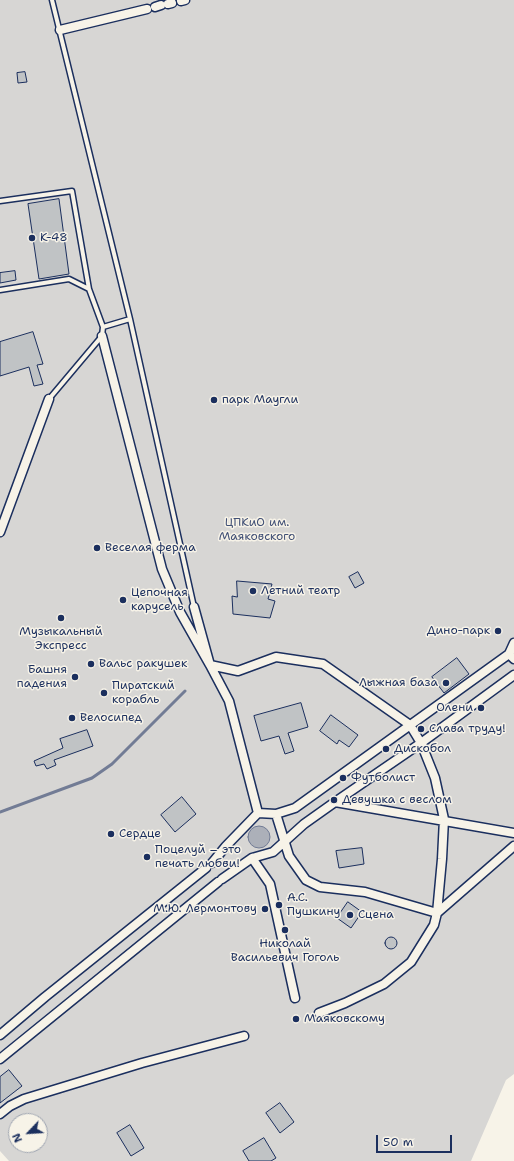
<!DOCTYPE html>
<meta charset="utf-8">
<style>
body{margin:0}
#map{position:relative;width:514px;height:1161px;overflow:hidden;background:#f7f3e8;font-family:"Shantell Sans",sans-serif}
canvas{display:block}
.north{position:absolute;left:8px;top:1113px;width:40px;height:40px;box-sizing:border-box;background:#f7f3e8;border:1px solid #9fa5b1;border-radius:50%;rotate:245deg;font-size:11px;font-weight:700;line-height:16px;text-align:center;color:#1b2f5e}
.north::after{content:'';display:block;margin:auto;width:14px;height:18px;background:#1b2f5e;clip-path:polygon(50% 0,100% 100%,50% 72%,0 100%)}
.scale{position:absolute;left:376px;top:1135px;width:76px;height:18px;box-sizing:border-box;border:2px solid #1b2f5e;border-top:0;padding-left:5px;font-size:12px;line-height:14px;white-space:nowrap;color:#1b2f5e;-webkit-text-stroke:3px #f7f3e8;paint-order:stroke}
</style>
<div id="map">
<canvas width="514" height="1161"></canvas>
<div class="north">N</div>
<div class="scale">50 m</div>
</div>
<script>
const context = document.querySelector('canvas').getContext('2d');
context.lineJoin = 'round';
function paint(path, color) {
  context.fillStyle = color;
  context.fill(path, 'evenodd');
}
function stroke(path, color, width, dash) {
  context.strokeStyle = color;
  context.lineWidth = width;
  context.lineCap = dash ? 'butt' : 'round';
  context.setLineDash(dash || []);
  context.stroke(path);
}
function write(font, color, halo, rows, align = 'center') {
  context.font = font + ' "Shantell Sans",sans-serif';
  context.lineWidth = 3;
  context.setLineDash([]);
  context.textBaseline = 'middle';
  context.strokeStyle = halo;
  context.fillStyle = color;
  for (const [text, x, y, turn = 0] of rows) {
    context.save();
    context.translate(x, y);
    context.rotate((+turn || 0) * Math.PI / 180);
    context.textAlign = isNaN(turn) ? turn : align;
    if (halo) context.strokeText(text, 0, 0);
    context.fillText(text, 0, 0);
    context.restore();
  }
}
const green = new Path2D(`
 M 0,0 L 514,0 L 514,1074 L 506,1080 L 471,1161 L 9,1161 L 0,1151 ZM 16,1121 L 40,1121 L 40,1145 L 16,1145 Z`);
const water = new Path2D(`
 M248 837a11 11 0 1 1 22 0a11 11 0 1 1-22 0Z`);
const stream = new Path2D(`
 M 0,812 L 92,778 L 112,764 L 185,691`);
const building = new Path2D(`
 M 25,72 L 27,82 L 18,83 L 17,73 Z
 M 59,199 L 69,274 L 39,279 L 28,204 Z
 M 15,271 L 16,280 L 0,283 L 0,273 Z
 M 33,332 L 43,364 L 37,365 L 43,384 L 34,386 L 29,367 L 0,376 L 0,342 Z
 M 358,572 L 364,583 L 355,588 L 349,577 Z
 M 237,581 L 272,584 L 268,599 L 275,601 L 270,618 L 233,614 L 232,596 L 237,597 Z
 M 457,658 L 469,674 L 444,693 L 432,677 Z
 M 301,703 L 308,727 L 288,733 L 294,751 L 285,754 L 279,736 L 261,741 L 254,716 Z
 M 331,715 L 358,735 L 349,747 L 339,740 L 337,744 L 320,731 Z
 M 87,730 L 93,746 L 54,760 L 56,765 L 47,769 L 44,764 L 36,766 L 34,761 L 63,748 L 60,739 Z
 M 182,797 L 196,814 L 175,832 L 161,815 Z
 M 362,848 L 364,864 L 339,868 L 336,851 Z
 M 348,902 L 362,912 L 351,928 L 337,918 Z
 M385 943a6 6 0 1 1 12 0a6 6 0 1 1-12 0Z
 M 9,1070 L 22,1086 L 0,1103 L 0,1077 Z
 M 280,1103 L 294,1122 L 280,1133 L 266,1113 Z
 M 130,1125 L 144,1148 L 131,1156 L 117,1133 Z
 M 264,1138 L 276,1158 L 271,1161 L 249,1161 L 243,1151 Z`);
const lane = new Path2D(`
 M 52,0 L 130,319 L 194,607
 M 0,201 L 72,191 L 89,289
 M 0,290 L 69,279 L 89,289 L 103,327 L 102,336 L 49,399
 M 103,327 L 130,319`);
const street = new Path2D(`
 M 181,1 L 185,0
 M 168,4 L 172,3
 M 155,7 L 161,5
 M 60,30 L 147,9
 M 102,336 L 162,569 L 180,612 L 210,665 L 238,671 L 276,657 L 323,664 L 410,725 L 421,743 L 435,778 L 444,819 L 442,859 L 437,913 L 434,925 L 411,962 L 384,984 L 345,1003 L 319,1013
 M 0,532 L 49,399
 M 194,607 L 210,665 L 229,701 L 258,813
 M 514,643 L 509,654 L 514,659
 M 335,802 L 421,743 L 514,675
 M 276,814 L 289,856 L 306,880 L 320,887 L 365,892 L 437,913 L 514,846
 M 252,858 L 270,884 L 295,998
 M 212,863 L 226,846 L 258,813 L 276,814 L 295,808 L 509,654
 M 222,879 L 252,858 L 273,852 L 304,824 L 335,802 L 514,833
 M 0,1035 L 45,997 L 206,868
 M 0,1059 L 218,882
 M 0,1114 L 10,1106 L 24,1099 L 142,1063 L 244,1036`);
const markers = [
 [32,238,4,"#1b2f5e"],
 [214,400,4,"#1b2f5e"],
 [97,548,4,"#1b2f5e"],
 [253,591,4,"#1b2f5e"],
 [123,600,4,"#1b2f5e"],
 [61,618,4,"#1b2f5e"],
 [498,631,4,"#1b2f5e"],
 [91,664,4,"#1b2f5e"],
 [75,677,4,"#1b2f5e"],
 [446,683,4,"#1b2f5e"],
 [104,693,4,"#1b2f5e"],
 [481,708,4,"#1b2f5e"],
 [72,718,4,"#1b2f5e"],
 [421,729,4,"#1b2f5e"],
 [386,749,4,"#1b2f5e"],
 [343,778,4,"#1b2f5e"],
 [334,800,4,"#1b2f5e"],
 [111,834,4,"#1b2f5e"],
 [147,857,4,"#1b2f5e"],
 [279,905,4,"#1b2f5e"],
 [265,909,4,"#1b2f5e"],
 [350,915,4,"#1b2f5e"],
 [285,930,4,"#1b2f5e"],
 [296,1019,4,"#1b2f5e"]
];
const poiNames = [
 ["К-48",40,238],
 ["парк Маугли",222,400],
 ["Веселая ферма",105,548],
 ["Летний театр",261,591],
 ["Цепочная",131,593],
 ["карусель",131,607],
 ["Дино-парк",490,631,"right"],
 ["Музыкальный",61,632,"center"],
 ["Экспресс",61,646,"center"],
 ["Вальс ракушек",99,664],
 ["Башня",67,670,"right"],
 ["падения",67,684,"right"],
 ["Лыжная база",438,683,"right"],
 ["Пиратский",112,686],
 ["корабль",112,700],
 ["Олени",473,708,"right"],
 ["Велосипед",80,718],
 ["Слава труду!",429,729],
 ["Дискобол",394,749],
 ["Футболист",351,778],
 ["Девушка с веслом",342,800],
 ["Сердце",119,834],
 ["Поцелуй – это",155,850],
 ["печать любви!",155,864],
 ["А.С.",287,898],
 ["Пушкину",287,912],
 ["М.Ю. Лермонтову",257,909,"right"],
 ["Сцена",358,915],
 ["Николай",285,944,"center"],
 ["Васильевич Гоголь",285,958,"center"],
 ["Маяковскому",304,1019]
];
const parkNames = [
 ["ЦПКиО им.",257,523],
 ["Маяковского",257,537]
];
paint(green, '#d7d6d4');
paint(water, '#acb0b9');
stroke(water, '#727c95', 1);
stroke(stream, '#727c95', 3);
paint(building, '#c0c3c5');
stroke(building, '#1b2f5e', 1);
stroke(lane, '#1b2f5e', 7);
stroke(street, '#1b2f5e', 11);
stroke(lane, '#f7f3e8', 4);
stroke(street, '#f7f3e8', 8);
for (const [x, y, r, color] of markers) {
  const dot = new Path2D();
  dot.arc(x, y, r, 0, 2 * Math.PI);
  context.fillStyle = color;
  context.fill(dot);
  stroke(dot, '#f7f3e8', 1.5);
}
write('12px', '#1b2f5e', '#f7f3e8', poiNames, 'left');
write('12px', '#415076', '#f7f3e8', parkNames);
</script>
